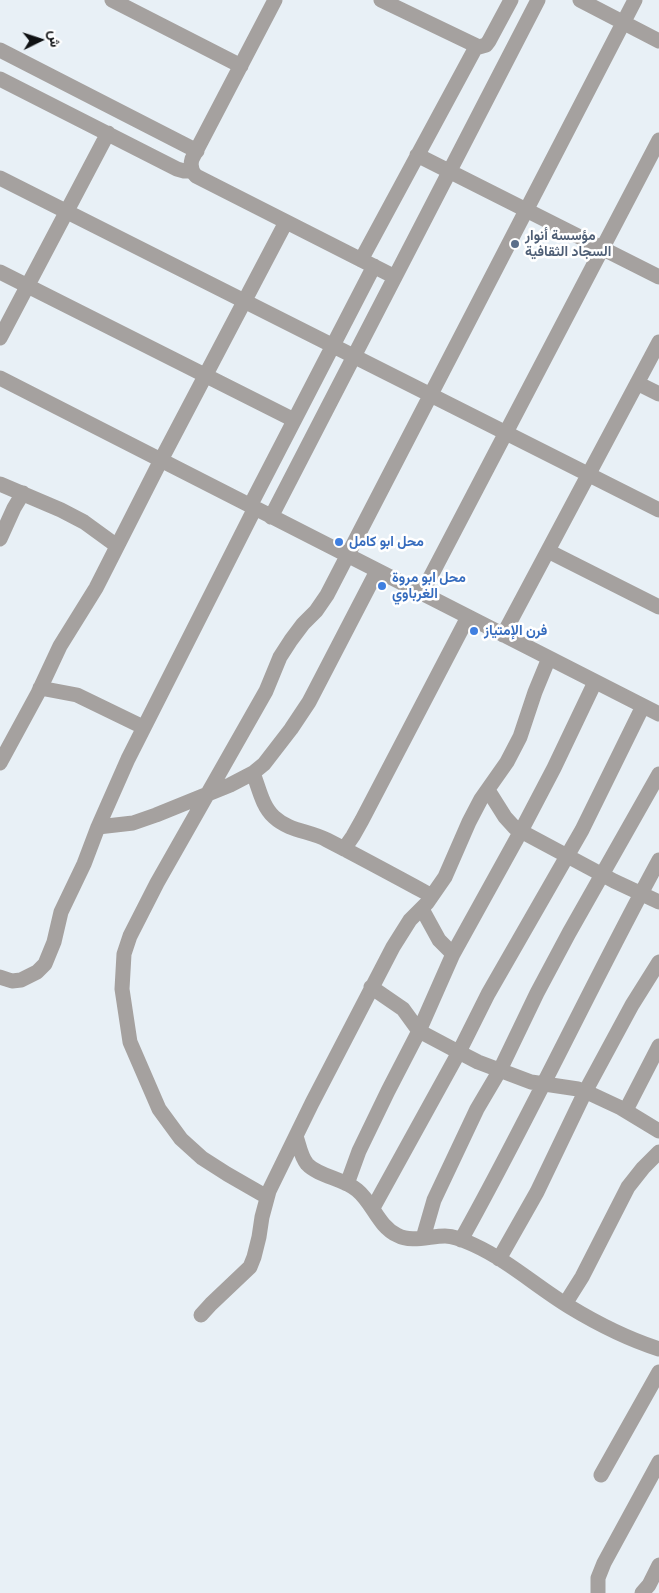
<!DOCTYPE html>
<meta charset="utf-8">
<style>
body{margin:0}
#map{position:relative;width:659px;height:1593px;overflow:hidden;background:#e8f0f6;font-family:Raleway,Vazirmatn,sans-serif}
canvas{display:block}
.north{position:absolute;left:15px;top:15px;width:50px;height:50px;-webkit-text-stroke:4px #fff;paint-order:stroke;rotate:86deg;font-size:14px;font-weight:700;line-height:20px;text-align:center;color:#0f1113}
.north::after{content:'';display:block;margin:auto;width:18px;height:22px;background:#0f1113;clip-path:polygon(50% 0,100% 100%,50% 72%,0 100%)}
</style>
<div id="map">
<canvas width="659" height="1593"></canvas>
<div class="north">ش</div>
</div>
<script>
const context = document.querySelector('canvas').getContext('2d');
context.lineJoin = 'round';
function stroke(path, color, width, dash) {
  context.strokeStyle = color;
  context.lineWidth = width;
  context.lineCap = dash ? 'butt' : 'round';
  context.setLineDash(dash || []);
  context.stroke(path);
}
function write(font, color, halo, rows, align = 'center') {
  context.font = font + ' Raleway,Vazirmatn,sans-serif';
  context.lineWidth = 5;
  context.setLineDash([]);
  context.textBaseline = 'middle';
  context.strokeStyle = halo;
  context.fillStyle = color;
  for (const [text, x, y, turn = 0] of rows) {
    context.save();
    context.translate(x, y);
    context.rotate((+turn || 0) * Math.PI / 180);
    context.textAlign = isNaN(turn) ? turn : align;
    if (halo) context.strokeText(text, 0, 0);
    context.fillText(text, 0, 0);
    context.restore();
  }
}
const minor = new Path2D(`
 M 112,0 L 241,66
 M 275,0 L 192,159 C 190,166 191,171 196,176 L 395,277
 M 381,0 L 479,47 L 486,45 L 489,41 L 511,0
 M 580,0 L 659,41
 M 0,50 L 197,151
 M 0,79 L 177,169 L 184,171 L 192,171
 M 417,155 L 659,277
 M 0,178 L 659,510
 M 361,260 L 476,47
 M 0,272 L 294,420
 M 0,338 L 108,133
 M 0,378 L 659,714
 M 637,383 L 659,394
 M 0,484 L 61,510 L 84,522 L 117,546
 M 250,506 L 374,266
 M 271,517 L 538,0
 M 0,539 L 14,508 L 23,493
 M 548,551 L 659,607
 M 422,593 L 659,140
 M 503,635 L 659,342
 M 40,688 L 77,695 L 143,727
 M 0,763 L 38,693 L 60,646 L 96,588 L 161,460 L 286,222
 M 253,773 C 259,788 262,806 274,817 C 289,831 310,831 327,840 C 362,858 397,877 432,896
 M 488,790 L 505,817 L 515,828 L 614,881 L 659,902
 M 98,827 L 133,823 L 156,815 L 230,785 L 253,773 L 264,764 L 291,729 L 309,702 L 377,571
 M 344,849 L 353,836 L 362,820 L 468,617
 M 422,909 L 439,940 L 453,954
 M 0,977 L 12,981 L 21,980 L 37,972 L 45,964 L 54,942 L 61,912 L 84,864 L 98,827 L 128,759 L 255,508
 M 371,987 L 403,1009 L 419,1031 L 451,1048 L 478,1062 L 531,1082 L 578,1089 L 591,1094 L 621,1108 L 659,1131
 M 626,1110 L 659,1046
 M 296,1136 C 299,1145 301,1157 307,1164 C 318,1176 344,1179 357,1190 C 373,1203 378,1226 397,1235 C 411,1243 430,1236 445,1236 C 456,1236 465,1241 474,1245 C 509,1261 537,1287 570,1307 C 598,1324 628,1339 659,1349
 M 347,1184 L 359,1151 L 388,1091 L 419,1031 L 453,954 L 521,831 L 554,768 L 595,682
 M 267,1197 L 227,1174 L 202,1158 L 181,1139 L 159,1109 L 130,1042 L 122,989 L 124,954 L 130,936 L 157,883 L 266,691 L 280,657 L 291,640 L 303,624 L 316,611 L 327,595 L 635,0
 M 373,1208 L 459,1052 L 488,994 L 582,830 L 643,706
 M 423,1238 L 434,1200 L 477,1109 L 500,1070 L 537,993 L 569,933 L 659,774
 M 461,1240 C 531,1115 591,985 659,860
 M 499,1259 L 537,1192 L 585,1092 L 632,1005 L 659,962
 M 565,1304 L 582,1277 L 628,1187 L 643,1168 L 659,1152
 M 201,1315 L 211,1304 L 250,1267 L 254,1257 L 259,1237 L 262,1217 L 269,1191 L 312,1103 L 393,947 L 410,920 L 427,903 L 445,877 L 469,822 L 481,799 L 507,762 L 520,737 L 535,692 L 549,658
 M 601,1475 L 659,1372
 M 598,1593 L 598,1578 L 604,1563 L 659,1462
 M 642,1593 L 649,1585 L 659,1565`);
const markers = [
 [515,244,5,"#5c6f8a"],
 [339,542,5,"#3f7fe0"],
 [382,586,5,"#3f7fe0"],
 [474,631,5,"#3f7fe0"]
];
const serviceNames = [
 ["مؤسسة أنوار",525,236],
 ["السجاد الثقافية",525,252]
];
const shopNames = [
 ["محل ابو كامل",349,542],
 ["محل ابو مروة",392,578],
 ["الغرباوي",392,594],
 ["فرن الإمتياز",484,631]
];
stroke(minor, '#a5a19f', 15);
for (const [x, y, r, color] of markers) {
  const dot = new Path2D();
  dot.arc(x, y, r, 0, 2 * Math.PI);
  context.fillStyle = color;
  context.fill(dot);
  stroke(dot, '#fff', 2);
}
write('bold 14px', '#4e5e75', '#fff', serviceNames, 'left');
write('bold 14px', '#366cbe', '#fff', shopNames, 'left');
</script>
